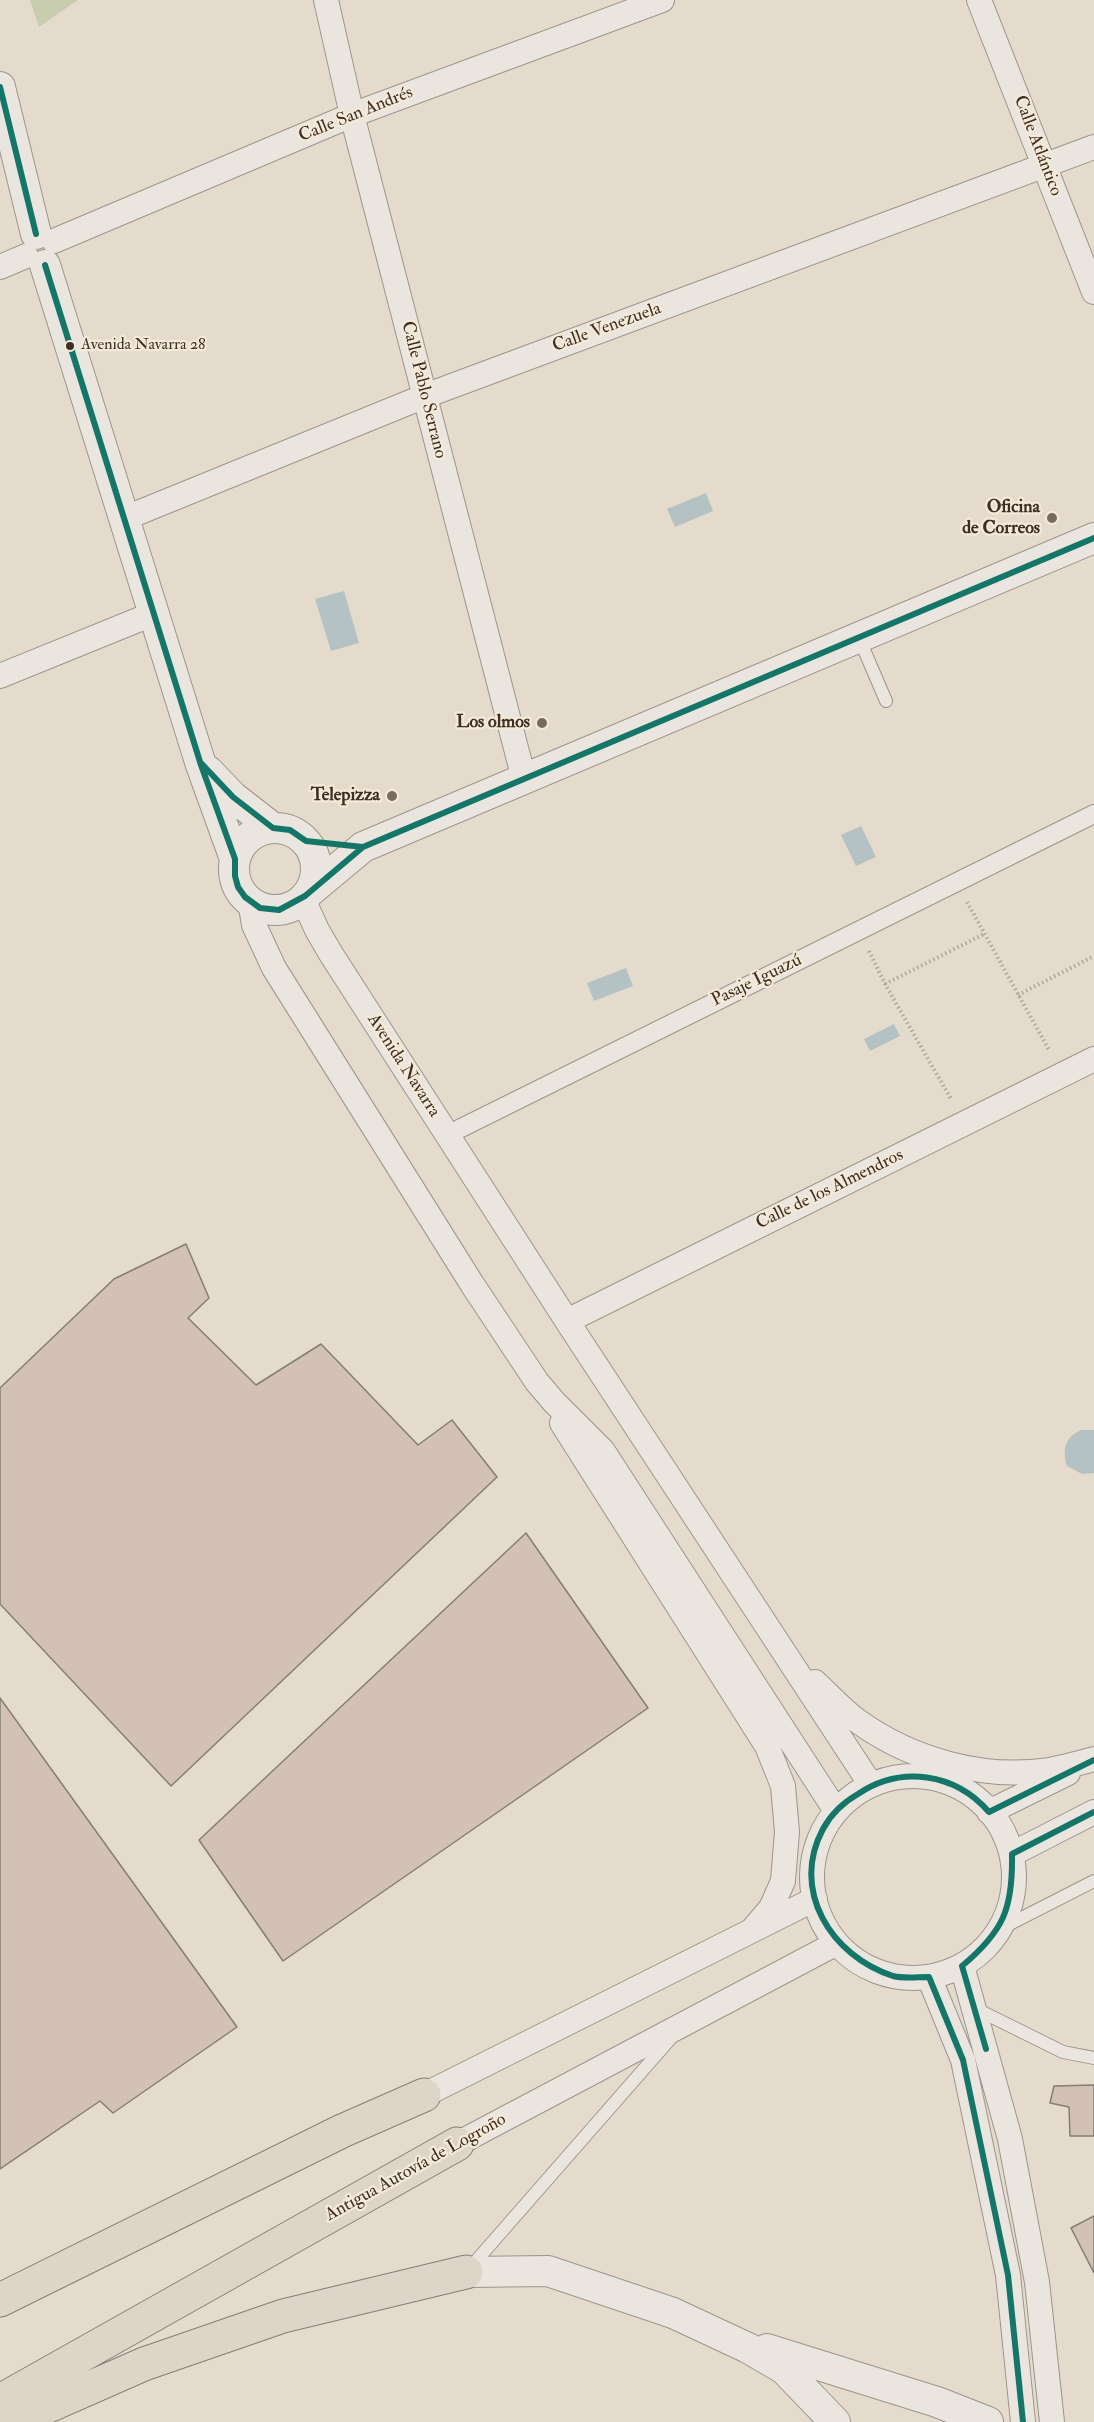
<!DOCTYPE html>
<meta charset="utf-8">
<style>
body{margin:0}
canvas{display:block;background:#e4dbcc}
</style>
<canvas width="1094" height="2422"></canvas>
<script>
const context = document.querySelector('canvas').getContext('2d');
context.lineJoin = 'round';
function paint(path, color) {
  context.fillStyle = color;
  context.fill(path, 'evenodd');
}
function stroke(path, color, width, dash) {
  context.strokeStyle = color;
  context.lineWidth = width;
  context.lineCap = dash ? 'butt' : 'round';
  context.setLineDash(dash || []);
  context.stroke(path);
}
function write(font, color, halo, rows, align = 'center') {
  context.font = font + ' "IM FELL Double Pica",serif';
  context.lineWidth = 4.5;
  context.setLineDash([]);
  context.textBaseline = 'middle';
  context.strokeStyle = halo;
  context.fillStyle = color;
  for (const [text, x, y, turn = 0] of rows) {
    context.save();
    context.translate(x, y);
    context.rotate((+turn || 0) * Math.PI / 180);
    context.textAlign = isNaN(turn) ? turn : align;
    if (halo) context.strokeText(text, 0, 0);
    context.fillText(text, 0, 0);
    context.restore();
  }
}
const green = new Path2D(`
 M 30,0 L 78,0 L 39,27 Z`);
const water = new Path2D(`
 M 706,493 L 713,511 L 675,527 L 667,509 Z
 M 344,591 L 359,643 L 331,651 L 315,599 Z
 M 861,826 L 876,857 L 856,866 L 841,835 Z
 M 626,968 L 633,986 L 594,1001 L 587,983 Z
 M 894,1024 L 900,1036 L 870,1051 L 864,1039 Z
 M 1081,1430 L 1094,1430 L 1094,1473 L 1082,1474 L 1067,1466 C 1062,1450 1065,1437 1081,1430 Z`);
const building = new Path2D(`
 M 186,1244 L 209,1298 L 188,1318 L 256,1385 L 321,1344 L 418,1445 L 452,1420 L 497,1477 L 171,1786 L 0,1604 L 0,1388 L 114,1279 Z
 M 526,1533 L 648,1708 L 283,1961 L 199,1840 Z
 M 0,1698 L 237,2027 L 113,2113 L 100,2101 L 0,2169 Z
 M 1094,2085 L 1094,2136 L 1070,2136 L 1069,2107 L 1050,2103 L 1054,2086 Z
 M 1094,2216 L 1094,2273 L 1071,2228 Z`);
const path = new Path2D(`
 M 967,902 L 1049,1050
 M 869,951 L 885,984 L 951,1099
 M 885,984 L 984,934
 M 1018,995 L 1094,956`);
const service = new Path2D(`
 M 859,638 L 886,701
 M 998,1930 L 1094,1881
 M 974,2008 L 1063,2052 L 1094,2058
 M 469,2269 L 671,2038`);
const pedestrian = new Path2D(`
 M 447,1135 L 1094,814`);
const minor = new Path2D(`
 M 326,0 L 352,115 L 524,779
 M 979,0 L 1094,292
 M 54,241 L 352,115 L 662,0
 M 0,267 L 26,256
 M 123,519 L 425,396 L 1094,147
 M 0,676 L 155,613
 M 303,899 L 317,930 L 331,954 L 567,1321 L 871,1785
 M 250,901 L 254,925 L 274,968 L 472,1284 L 537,1382 L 554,1402 L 603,1451 L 836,1811
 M 567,1321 L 1094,1059
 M 562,1423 L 767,1746 L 783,1786 L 787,1832 L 783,1881 L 771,1908 L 754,1928
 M 815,1682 C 829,1695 843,1711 859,1722 C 912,1760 984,1780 1049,1770 C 1064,1767 1079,1763 1094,1759
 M812 1877a101 101 0 1 1 202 0a101 101 0 1 1-202 0Z
 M 989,1812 L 1068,1773
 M 1012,1854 L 1094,1812
 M 962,1966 L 1010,2139 L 1037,2282 L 1052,2422
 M 929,1977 L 963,2060 L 1008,2275 L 1023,2422
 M 424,2095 L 815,1899
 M 457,2144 L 835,1944`);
const tertiary = new Path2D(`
 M 0,87 L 36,234
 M 45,265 L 201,765 L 235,859
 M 208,771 L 233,797 L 273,828
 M234 869a41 41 0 1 1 82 0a41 41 0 1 1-82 0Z
 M 309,892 L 363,847 L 1094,538
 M 466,2272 L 548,2271 L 673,2313 L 748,2348 L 784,2369 L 835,2422
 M 767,2349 L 937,2402 L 988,2422`);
const trunk = new Path2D(`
 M 0,2300 L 342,2131 L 424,2095
 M 0,2401 L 457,2144
 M 12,2422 L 144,2364 L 283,2316 L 466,2272`);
const bus1 = new Path2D(`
 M 0,87 L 36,234
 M 45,265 L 201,765 L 235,859 L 235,876 L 238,887 L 245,897 L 260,908 L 279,910 L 305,896 L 363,847 L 1094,538
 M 201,763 L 233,797 L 273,828 L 290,830 L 306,841 L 363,847 L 396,833
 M 986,2049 L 962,1966 C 1004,1931 1013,1908 1012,1854 L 1094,1812
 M 1023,2422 L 1008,2275 L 963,2060 L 929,1977 C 917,1977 904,1979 893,1976 C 831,1956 790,1890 823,1829 C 831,1814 844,1802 858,1794 C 901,1765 955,1773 989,1812 L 1094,1760`);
const markers = [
 [70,346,5,"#3d2f27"],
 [1052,518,6,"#776b61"],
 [542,723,6,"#776b61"],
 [392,796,6,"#776b61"]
];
const busNames = [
 ["Avenida Navarra 28",81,346]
];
const streetNames = [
 ["Calle San Andrés",356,115,-22],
 ["Calle Atlántico",1037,146,69],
 ["Calle Venezuela",607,328,-20],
 ["Calle Pablo Serrano",423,390,76],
 ["Pasaje Iguazú",757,981,-26],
 ["Avenida Navarra",403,1066,57],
 ["Calle de los Almendros",830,1190,-26],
 ["Antigua Autovía de Logroño",416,2168,-29]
];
const poiNames = [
 ["Oficina",1040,508],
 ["de Correos",1040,529],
 ["Los olmos",530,723],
 ["Telepizza",380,796]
];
paint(green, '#c9cdaf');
paint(water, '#b4c2c3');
paint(building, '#d2c1b4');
stroke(building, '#847e75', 1.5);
stroke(service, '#9c958c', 14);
stroke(pedestrian, '#9c958c', 20);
stroke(minor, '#9c958c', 26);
stroke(tertiary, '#9c958c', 32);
stroke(trunk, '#847e75', 35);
stroke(path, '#ada7a1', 4, [1.5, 3]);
stroke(service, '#eae5de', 12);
stroke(pedestrian, '#eae5de', 18);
stroke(minor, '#eae5de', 24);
stroke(tertiary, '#eae5de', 30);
stroke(trunk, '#ded5c9', 33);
stroke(bus1, '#147668', 6);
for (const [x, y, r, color] of markers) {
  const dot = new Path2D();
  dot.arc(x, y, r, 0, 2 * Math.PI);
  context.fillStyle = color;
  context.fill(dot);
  stroke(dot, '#f5e9d7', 2);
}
write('16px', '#3d2f27', '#f5e9d7', busNames, 'left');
write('18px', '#3d2f27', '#f5e9d7', streetNames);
write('bold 18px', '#3d2f27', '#f5e9d7', poiNames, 'right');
</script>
